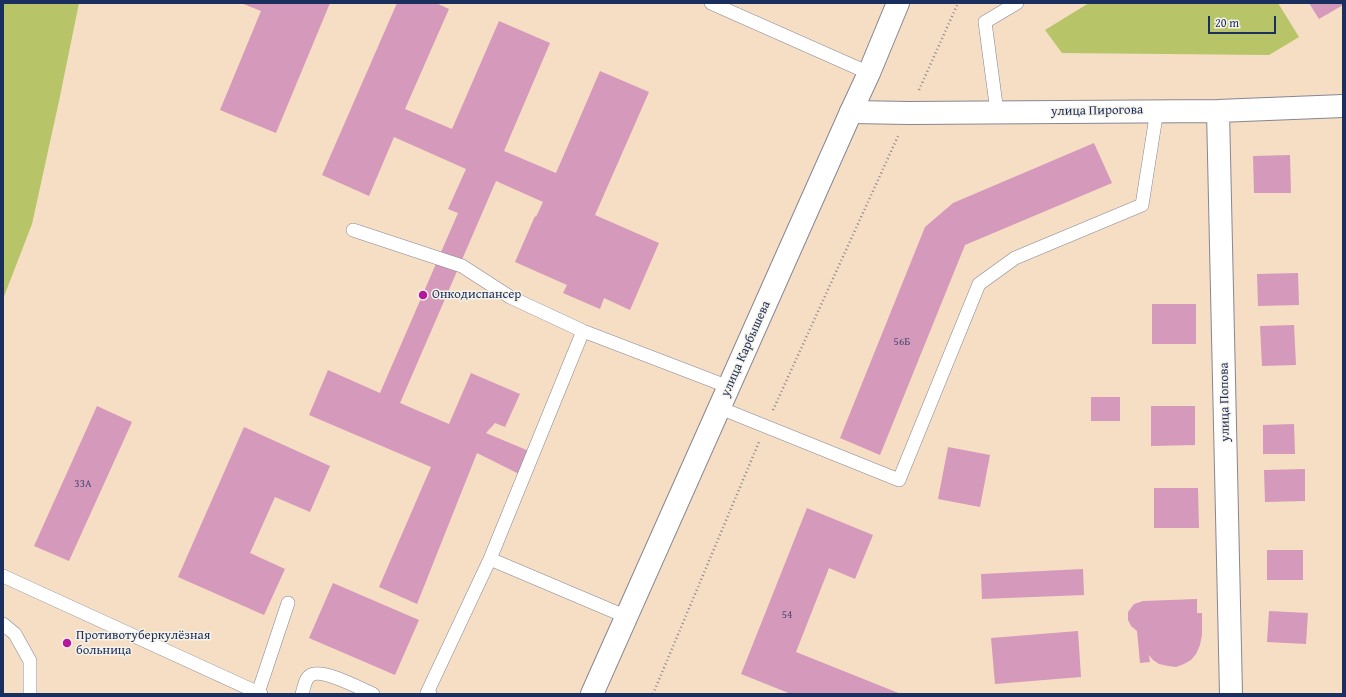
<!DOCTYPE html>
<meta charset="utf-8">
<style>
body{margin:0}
#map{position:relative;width:1346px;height:697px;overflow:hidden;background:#f5dec4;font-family:"Gentium Book Plus",serif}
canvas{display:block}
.frame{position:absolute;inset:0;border:4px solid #1b2f5e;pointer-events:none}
.scale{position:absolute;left:1208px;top:16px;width:68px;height:18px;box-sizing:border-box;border:2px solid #1b2f5e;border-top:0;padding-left:5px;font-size:12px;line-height:14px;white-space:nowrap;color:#1b2f5e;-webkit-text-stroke:3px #f7f3e8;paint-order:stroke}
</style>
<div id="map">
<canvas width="1346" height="697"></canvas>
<div class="frame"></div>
<div class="scale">20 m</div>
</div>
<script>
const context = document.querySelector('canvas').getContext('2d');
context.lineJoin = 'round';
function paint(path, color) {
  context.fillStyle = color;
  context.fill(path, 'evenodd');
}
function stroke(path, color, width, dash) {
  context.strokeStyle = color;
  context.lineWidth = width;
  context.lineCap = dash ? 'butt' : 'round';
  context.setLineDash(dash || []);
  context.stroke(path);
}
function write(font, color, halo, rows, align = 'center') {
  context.font = font + ' "Gentium Book Plus",serif';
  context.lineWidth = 3;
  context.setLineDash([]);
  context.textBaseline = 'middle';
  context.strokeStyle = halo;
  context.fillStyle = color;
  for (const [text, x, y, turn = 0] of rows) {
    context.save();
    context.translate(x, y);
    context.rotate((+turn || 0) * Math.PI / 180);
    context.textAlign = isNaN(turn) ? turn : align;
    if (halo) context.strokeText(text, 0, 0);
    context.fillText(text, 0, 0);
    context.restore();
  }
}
const green = new Path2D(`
 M 3,3 L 79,3 L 59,101 L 32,224 L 3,299 Z
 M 1089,3 L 1278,3 L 1299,37 L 1269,55 L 1062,53 L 1045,30 Z`);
const building = new Path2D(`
 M 241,3 L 330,3 L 276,133 L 220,110 L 261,11 Z
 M 397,3 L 436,3 L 449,9 L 405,109 L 452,129 L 499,21 L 550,43 L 504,151 L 556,173 L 600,71 L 649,92 L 595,215 L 659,243 L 630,310 L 604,298 L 600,309 L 563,293 L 567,285 L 515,262 L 535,216 L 536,217 L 543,202 L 496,181 L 400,403 L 449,424 L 471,373 L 520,394 L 505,427 L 495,423 L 486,433 L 529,451 L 519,474 L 477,453 L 417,604 L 379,587 L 431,467 L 309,415 L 328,370 L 380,393 L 458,213 L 448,209 L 466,169 L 394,137 L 369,196 L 322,175 Z
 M 1309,3 L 1343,3 L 1343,5 L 1319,19 Z
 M 1094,143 L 1112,183 L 965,245 L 880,455 L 840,438 L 925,227 L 953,203 Z
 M 1290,155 L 1291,193 L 1254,193 L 1253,156 Z
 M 1298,273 L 1299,305 L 1258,306 L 1257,274 Z
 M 1152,304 L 1196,304 L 1196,344 L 1152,344 Z
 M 1294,325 L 1296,365 L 1262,366 L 1260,326 Z
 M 1091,397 L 1120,397 L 1120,421 L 1091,421 Z
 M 97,406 L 132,422 L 69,561 L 34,546 Z
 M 1151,406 L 1195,406 L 1195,445 L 1151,446 Z
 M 1294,424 L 1295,454 L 1263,454 L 1263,425 Z
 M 244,427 L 330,466 L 310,512 L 275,497 L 250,553 L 285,569 L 264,615 L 178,577 Z
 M 948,447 L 990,455 L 980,507 L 938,499 Z
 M 1305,469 L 1305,501 L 1265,502 L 1264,470 Z
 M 1154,488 L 1198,488 L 1199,528 L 1154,528 Z
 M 807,508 L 873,535 L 855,579 L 829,568 L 796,652 L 901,694 L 791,694 L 741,674 Z
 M 1267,550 L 1303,550 L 1303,580 L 1267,580 Z
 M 1083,569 L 1084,595 L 982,599 L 981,574 Z
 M 333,583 L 419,620 L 395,675 L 309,638 Z
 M 1197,599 L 1197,613 L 1202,613 L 1202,635 L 1200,645 L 1196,654 L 1191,660 L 1184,664 L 1176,667 L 1168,666 L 1159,664 L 1153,660 L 1149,655 L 1150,662 L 1140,663 L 1137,631 L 1131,626 L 1128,620 L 1128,612 L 1134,604 L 1143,601 Z
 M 1269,611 L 1308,613 L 1306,644 L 1267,642 Z
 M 1078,631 L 1081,677 L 995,684 L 991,638 Z`);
const path = new Path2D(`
 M 919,90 L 958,3
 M 773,410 L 899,134
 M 653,694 L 759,442`);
const service = new Path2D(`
 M 711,3 L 869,73
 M 997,112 L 985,22 L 1017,3
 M 353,230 L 462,266 L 510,297 L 583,331 L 729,387
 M 720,408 L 899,480 L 979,284 L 1015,258 L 1142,205 L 1157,110
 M 490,559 L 627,617
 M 3,576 L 261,694
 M 3,624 L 15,634 L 30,661 L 30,694
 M 258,693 L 288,603
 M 302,694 C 304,688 305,678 311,675 C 322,668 361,689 373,694
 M 430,694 L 427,693 L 490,559 L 583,331`);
const minor = new Path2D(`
 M 1218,111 L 1231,694
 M 851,112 L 909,113 L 1218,111 L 1343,106`);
const secondary = new Path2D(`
 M 592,694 L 851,112 L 869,73 L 898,3`);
const markers = [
 [423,295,5,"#b5179e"],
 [67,643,5,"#b5179e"]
];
const numberNames = [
 ["56Б",902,342],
 ["33А",83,484],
 ["54",787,615]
];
const streetNames = [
 ["улица Пирогова",1097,111,-1],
 ["улица Карбышева",746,349,-66],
 ["улица Попова",1225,402,-91]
];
const poiNames = [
 ["Онкодиспансер",432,295],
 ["Противотуберкулёзная",76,636],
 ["больница",76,651]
];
paint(green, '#b7c467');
paint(building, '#d599bb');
stroke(service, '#888691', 14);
stroke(minor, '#888691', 24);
stroke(secondary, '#888691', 24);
stroke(path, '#888691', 2.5, [1, 3]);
stroke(service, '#fff', 13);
stroke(minor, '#fff', 22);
stroke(secondary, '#fff', 22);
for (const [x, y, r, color] of markers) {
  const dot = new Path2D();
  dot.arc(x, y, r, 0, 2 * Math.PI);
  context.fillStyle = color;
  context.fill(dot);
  stroke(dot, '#f7f3e8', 1.5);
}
write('11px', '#4a4a75', null, numberNames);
write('13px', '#1b2f5e', '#f7f3e8', streetNames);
write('13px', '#1b2f5e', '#f7f3e8', poiNames, 'left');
</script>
